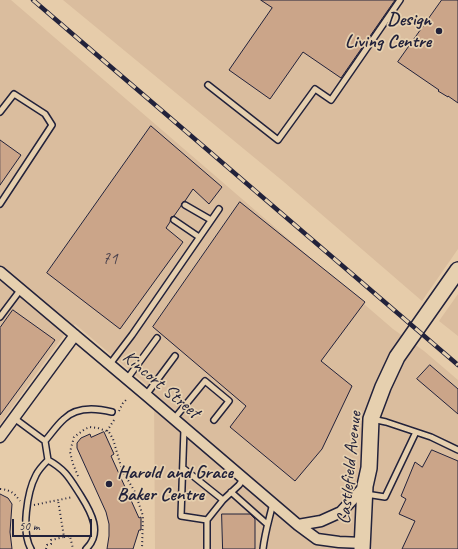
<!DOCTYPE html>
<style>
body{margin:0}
#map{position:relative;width:458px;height:549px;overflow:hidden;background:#e6ccaa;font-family:Caveat,sans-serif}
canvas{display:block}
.scale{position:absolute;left:12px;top:519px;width:80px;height:18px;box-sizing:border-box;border:2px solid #22223b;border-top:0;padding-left:5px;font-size:12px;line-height:14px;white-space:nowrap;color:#22223b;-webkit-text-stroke:3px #e6d0af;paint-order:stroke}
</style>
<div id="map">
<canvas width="458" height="549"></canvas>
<div class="scale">50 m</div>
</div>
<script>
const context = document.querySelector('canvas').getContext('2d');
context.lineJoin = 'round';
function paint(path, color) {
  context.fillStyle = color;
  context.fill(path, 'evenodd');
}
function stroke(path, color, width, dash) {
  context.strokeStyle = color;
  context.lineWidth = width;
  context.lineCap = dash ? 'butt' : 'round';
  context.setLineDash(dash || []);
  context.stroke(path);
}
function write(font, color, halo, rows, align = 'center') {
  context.font = font + ' Caveat,sans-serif';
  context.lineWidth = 3.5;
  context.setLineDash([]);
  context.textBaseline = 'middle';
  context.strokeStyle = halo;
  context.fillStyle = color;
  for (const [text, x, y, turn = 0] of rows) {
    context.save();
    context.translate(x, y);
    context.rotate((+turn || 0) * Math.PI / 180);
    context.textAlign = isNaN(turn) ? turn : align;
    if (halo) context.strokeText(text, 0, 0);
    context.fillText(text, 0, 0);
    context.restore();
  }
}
const built = new Path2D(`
 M 0,0 L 11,0 L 393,329 L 424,351 L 458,380 L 458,549 L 155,549 L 154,391 L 75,324 L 64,335 L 0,424 Z
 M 63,0 L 458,0 L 458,249 L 422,301 L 284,182 Z
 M 458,294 L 458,336 L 439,321 Z`);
const building = new Path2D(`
 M 261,0 L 395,0 L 341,78 L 303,52 L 270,99 L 229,70 L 272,8 Z
 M 442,0 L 458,0 L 458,103 L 448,96 L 448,97 L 438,91 L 439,90 L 398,62 Z
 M 151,126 L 222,187 L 209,204 L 193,189 L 185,201 L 182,203 L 181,206 L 174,216 L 171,217 L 170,222 L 166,228 L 183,242 L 120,329 L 47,273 Z
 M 0,140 L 21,155 L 0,185 Z
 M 240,202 L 365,302 L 321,361 L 352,386 L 322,449 L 295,481 L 230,427 L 246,406 L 153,327 Z
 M 13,310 L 55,340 L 0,415 L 0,328 Z
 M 430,365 L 458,389 L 458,414 L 417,379 Z
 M 104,432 L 114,454 L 111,456 L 139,518 L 141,517 L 141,530 L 139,530 L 133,549 L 107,549 L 109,536 L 109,524 L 106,512 L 77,448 L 77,443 L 81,438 L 90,434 L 91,437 Z
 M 432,450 L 458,461 L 458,549 L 402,549 L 415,521 L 399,514 L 406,499 L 401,496 L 415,462 L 422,467 Z
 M 0,494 L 8,498 L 12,504 L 10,532 L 12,549 L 0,549 Z
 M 222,514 L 250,514 L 255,519 L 255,549 L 223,549 Z`);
const path = new Path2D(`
 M 119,411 L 123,403 L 128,398
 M 107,431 L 114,420
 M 78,476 L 73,464 L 70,452 L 74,437 L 85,429 L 90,427 L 98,428 L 109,432 L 113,439 L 122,470 L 135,492 L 143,516 L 142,549
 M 0,489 C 11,490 14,493 20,501
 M 34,505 L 73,497
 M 64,537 L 70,536 L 73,549
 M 46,549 L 47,545 L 51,544 L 51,540 L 64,537 L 58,500`);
const lane = new Path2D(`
 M 208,85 L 278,140 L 315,89 L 331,100 L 400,0
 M 0,112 L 14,94 L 45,114 L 52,125 L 0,204
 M 185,205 L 211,220
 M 174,220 L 199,237
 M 0,317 L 21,289
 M 110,364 L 132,335 L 219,209
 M 127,379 L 157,338
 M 146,395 L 175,356
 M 14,418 L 45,441 L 48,460
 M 174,419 L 205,381 L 229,401 L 214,420
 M 184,429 L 181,516 L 207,520 L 207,549
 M 416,432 L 431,437 L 458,450
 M 45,441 C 51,434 57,425 64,419 C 77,406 96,408 112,412
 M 48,460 C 66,470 70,479 81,496 C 91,512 103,533 86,549
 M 183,468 L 223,500
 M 231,492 L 267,524
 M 366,494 L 385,497 L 416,432 L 386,422 L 372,419
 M 207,520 L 223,500 L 239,485 L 244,478
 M 31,549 C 21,532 27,492 36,475 C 39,469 44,464 48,460
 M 263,549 C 265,532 269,520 273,503`);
const street = new Path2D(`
 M 0,272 L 146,395 L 298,525 L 317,539 L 339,542 L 363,543
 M 0,437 L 75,335
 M 298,525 L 321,521 L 341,512 L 365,486`);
const secondary = new Path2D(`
 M 362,549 L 365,486 L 369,468 L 371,419 L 383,387 L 397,357 L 458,270`);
const rail = new Path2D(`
 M 33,0 L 458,365`);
const markers = [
 [439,31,4,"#22223b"],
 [109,484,4,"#22223b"]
];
const numberNames = [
 ["71",110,260]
];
const poiNames = [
 ["Design",431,20],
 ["Living Centre",431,42],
 ["Harold and Grace",117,473,"left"],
 ["Baker Centre",117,495,"left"]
];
const streetNames = [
 ["Kincort Street",161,385,40],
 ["Castlefield Avenue",350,468,-84]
];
paint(built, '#dabd9e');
paint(building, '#cba589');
stroke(building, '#22223b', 1);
stroke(lane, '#22223b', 8);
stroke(street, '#22223b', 13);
stroke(secondary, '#22223b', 18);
stroke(path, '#22223b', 2, [1, 3]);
stroke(lane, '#e6d0af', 5);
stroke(street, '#e6d0af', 10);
stroke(secondary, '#e6d0af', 15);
stroke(rail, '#22223b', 4.5);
stroke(rail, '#e6d0af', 3, [9]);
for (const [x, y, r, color] of markers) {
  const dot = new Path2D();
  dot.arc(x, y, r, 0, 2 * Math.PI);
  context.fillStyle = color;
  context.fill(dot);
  stroke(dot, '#e6d0af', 1.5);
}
write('17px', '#4c434e', null, numberNames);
write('bold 19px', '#22223b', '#e6d0af', poiNames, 'right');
write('19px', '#22223b', '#e6d0af', streetNames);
</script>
